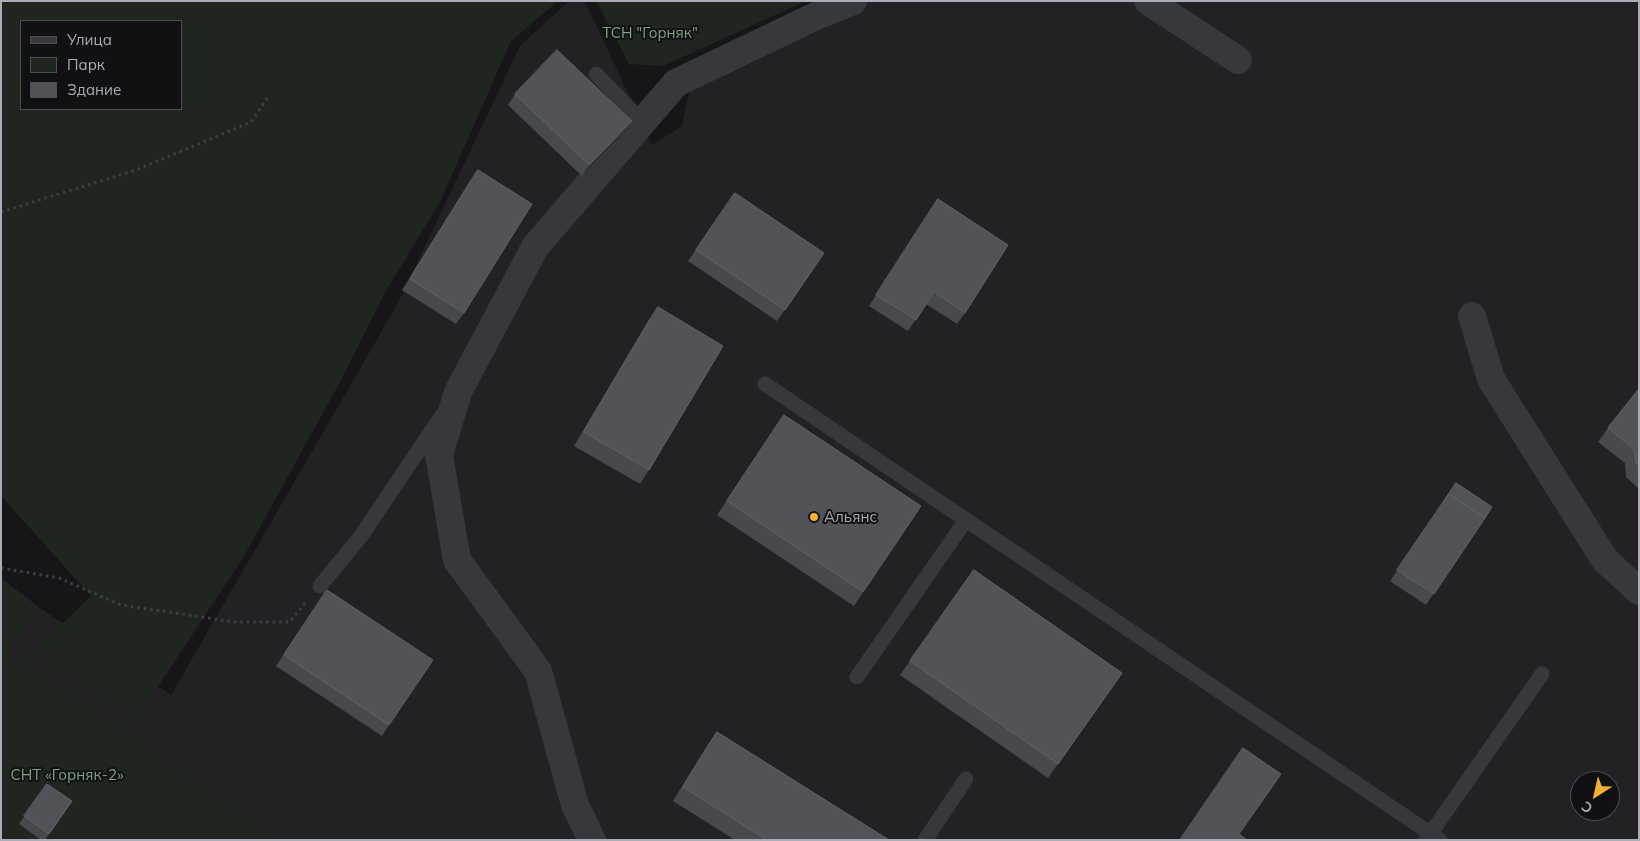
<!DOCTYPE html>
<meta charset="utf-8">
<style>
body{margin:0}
#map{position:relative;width:1640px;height:841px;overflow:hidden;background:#161618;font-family:Mulish,sans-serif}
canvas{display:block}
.frame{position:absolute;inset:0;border:2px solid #a8adb8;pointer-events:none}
.legend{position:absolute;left:20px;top:20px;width:162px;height:90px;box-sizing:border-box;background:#111113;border:1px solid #4d4f55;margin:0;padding:6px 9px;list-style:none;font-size:15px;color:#a8adb8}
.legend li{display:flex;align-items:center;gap:10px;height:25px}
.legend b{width:25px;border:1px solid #4d4f55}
.north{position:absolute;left:1570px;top:771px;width:50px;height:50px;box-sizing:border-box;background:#111113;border:1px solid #4d4f55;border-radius:50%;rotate:215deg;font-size:14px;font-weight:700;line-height:20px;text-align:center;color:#a8adb8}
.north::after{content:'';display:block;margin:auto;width:18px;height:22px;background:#f2b134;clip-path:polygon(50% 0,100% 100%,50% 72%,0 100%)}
</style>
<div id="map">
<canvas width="1640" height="841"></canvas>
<div class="frame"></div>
<ul class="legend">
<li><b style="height:6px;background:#37383d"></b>Улица</li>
<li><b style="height:14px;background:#1e261f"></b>Парк</li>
<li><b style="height:14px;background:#525359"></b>Здание</li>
</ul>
<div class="north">С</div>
</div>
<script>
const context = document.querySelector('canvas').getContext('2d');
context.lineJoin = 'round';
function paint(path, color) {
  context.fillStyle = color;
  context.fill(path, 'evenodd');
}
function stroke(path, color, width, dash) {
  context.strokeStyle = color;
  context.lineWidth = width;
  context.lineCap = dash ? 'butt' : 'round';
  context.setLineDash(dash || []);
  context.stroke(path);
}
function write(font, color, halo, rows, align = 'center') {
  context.font = font + ' Mulish,sans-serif';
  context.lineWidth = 4;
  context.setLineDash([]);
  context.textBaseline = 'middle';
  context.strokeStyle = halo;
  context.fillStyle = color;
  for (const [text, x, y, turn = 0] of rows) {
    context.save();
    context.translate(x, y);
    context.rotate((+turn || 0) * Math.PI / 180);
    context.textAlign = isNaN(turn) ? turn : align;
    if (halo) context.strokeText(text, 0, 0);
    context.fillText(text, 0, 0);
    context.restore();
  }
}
const built = new Path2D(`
 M 569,1 L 585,1 L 652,145 L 682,126 L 696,61 L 844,1 L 1639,1 L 1639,840 L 273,840 L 7,655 L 40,608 L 171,695 L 398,303 L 520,46 ZM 1580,781 L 1610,781 L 1610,811 L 1580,811 Z`);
const green = new Path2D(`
 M 1,1 L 558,1 L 511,41 L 440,202 L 386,291 L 340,382 L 243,558 L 141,712 L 34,651 L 91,596 L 1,496 ZM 21,21 L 181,21 L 181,109 L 21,109 Z
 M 596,1 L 806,1 L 663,66 L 629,64 Z
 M 1,578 L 40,608 L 7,655 L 273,840 L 1,840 Z`);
const path = new Path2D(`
 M 1,212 L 136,170 L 251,122 L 268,97
 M 1,568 L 59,578 L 121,605 L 235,622 L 290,622 L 306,602`);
const service = new Path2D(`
 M 596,74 L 643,122
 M 765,384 L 1440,840
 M 320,586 L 361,536 L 443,414
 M 857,677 L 966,520
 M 925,840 L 966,779
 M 1426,840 L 1542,674`);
const minor = new Path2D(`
 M 1148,1 L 1238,60
 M 1472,316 L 1491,379 L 1605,560 L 1639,591
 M 592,840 L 575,805 L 538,671 L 457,560 L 439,455 L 458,392 L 535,247 L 676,83 L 816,16 L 853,1`);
const wall = new Path2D(`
 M 515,94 L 624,132 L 582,176 L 508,105 Z
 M 478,170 L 464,313 L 456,324 L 402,290 L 470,181 Z
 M 735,193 L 824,253 L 777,321 L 688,261 Z
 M 938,199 L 965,313 L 957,324 L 926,304 L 908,331 L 869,306 Z
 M 658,307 L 649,470 L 640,484 L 574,446 L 648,321 Z
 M 1639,389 L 1639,489 L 1626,477 L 1625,463 L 1598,442 L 1608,428 Z
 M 784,415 L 863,592 L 854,606 L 717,515 Z
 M 1456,483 L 1492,507 L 1426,605 L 1390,581 Z
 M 974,570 L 1122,673 L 1048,778 L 900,675 Z
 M 320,601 L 389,725 L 382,736 L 276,666 Z
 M 717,732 L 889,840 L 735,840 L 673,801 L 707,746 Z
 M 47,784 L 72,801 L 45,840 L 41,840 L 19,824 Z`);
const shadedWall = new Path2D(`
 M 632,121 L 624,132 L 582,176 L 589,165 Z`);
const building = new Path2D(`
 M 557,50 L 632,121 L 589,165 L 515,94 Z
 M 478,170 L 532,204 L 464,313 L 410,279 Z
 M 735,193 L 824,253 L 785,310 L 696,250 Z
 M 938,199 L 1008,245 L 965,313 L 934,292 L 916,320 L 876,295 Z
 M 658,307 L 723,346 L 649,470 L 584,432 Z
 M 1639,389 L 1639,466 L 1636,463 L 1634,449 L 1608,428 Z
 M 784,415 L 921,506 L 863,592 L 727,501 Z
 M 1456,483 L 1492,507 L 1485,518 L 1449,494 L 1444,501 Z
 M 1449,494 L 1485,518 L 1434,594 L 1397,570 Z
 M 974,570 L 1122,673 L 1058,764 L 910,661 Z
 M 327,590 L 433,660 L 389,725 L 284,655 Z
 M 717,732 L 889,840 L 767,840 L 683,787 Z
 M 1243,748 L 1281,774 L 1239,834 L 1247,840 L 1180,840 Z
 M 47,784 L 72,801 L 49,834 L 24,816 Z`);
const markers = [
 [814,517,5,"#f2b134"]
];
const parkNames = [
 ["ТСН \"Горняк\"",650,33],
 ["СНТ «Горняк-2»",67,775]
];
const poiNames = [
 ["Альянс",824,517]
];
paint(built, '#222225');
paint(green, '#1e261f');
stroke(path, '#3d3f44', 3, [2.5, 4]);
stroke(service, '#37383d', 15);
stroke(minor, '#37383d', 28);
paint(wall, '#47494d');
paint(shadedWall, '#2f3033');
paint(building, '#525359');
stroke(building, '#5f6168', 1);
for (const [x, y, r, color] of markers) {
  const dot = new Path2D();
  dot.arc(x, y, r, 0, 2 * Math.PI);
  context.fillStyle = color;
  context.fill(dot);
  stroke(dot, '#111113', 2);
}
write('15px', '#7fa381', '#111113', parkNames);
write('15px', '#a8adb8', '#111113', poiNames, 'left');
</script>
